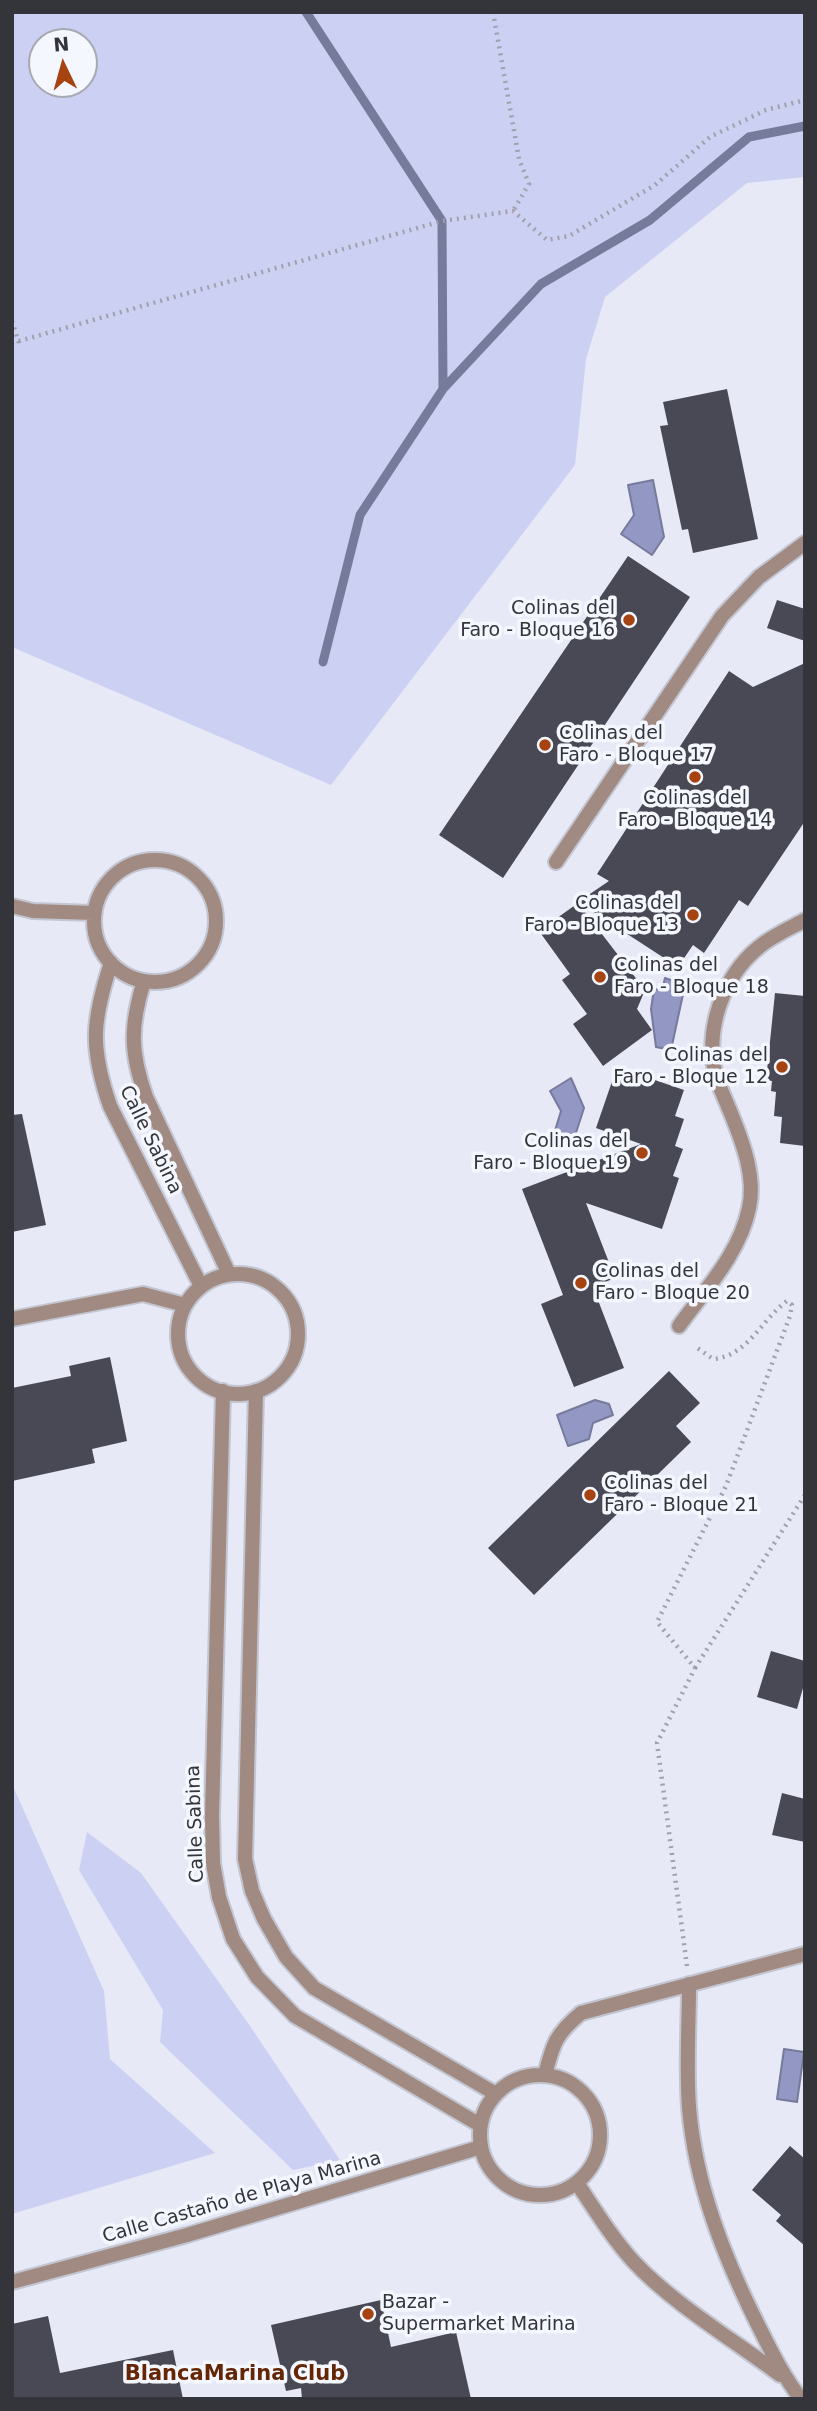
<!DOCTYPE html>
<meta charset="utf-8">
<style>
body{margin:0}
#map{position:relative;width:817px;height:2411px;overflow:hidden;background:#e7e9f7;font-family:"DejaVu Sans",sans-serif}
canvas{display:block}
.frame{position:absolute;inset:0;border:14px solid #34353a;pointer-events:none}
.north{position:absolute;left:28px;top:28px;width:70px;height:70px;box-sizing:border-box;background:#f5f7ff;border:2px solid #a8a9b0;border-radius:50%;rotate:355deg;font-size:19px;font-weight:700;line-height:28px;text-align:center;color:#34353a}
.north::after{content:'';display:block;margin:auto;width:24px;height:32px;background:#a74310;clip-path:polygon(50% 0,100% 100%,50% 72%,0 100%)}
</style>
<div id="map">
<canvas width="817" height="2411"></canvas>
<div class="frame"></div>
<div class="north">N</div>
</div>
<script>
const context = document.querySelector('canvas').getContext('2d');
context.lineJoin = 'round';
function paint(path, color) {
  context.fillStyle = color;
  context.fill(path, 'evenodd');
}
function stroke(path, color, width, dash) {
  context.strokeStyle = color;
  context.lineWidth = width;
  context.lineCap = dash ? 'butt' : 'round';
  context.setLineDash(dash || []);
  context.stroke(path);
}
function write(font, color, halo, rows, align = 'center') {
  context.font = font + ' "DejaVu Sans",sans-serif';
  context.lineWidth = 7;
  context.setLineDash([]);
  context.textBaseline = 'middle';
  context.strokeStyle = halo;
  context.fillStyle = color;
  for (const [text, x, y, turn = 0] of rows) {
    context.save();
    context.translate(x, y);
    context.rotate((+turn || 0) * Math.PI / 180);
    context.textAlign = isNaN(turn) ? turn : align;
    if (halo) context.strokeText(text, 0, 0);
    context.fillText(text, 0, 0);
    context.restore();
  }
}
const green = new Path2D(`
 M 12,12 L 805,12 L 805,177 L 747,183 L 605,297 L 586,359 L 575,465 L 331,785 L 12,647 ZM 42,42 L 84,42 L 84,84 L 42,84 Z
 M 12,1784 L 104,1991 L 110,2059 L 215,2153 L 12,2214 Z
 M 87,1832 L 141,1873 L 250,2026 L 340,2160 L 293,2170 L 160,2042 L 163,2010 L 79,1870 Z`);
const water = new Path2D(`
 M 653,480 L 664,537 L 652,555 L 621,534 L 634,515 L 628,485 Z
 M 665,978 L 685,985 L 671,1050 L 656,1047 L 651,1009 L 654,989 L 662,990 Z
 M 571,1078 L 584,1108 L 573,1142 L 553,1137 L 561,1111 L 550,1091 Z
 M 595,1400 L 609,1404 L 613,1415 L 593,1423 L 589,1439 L 568,1446 L 557,1415 Z
 M 784,2049 L 804,2052 L 797,2102 L 777,2099 Z`);
const stream = new Path2D(`
 M 306,12 L 442,221 L 443,389
 M 323,662 L 360,515 L 443,389 L 541,284 L 650,220 L 749,137 L 805,126`);
const building = new Path2D(`
 M 727,389 L 758,539 L 693,553 L 688,529 L 682,530 L 660,426 L 668,425 L 663,402 Z
 M 628,556 L 690,597 L 503,878 L 439,835 Z
 M 777,600 L 805,609 L 805,641 L 767,628 Z
 M 805,663 L 805,821 L 748,906 L 739,900 L 704,953 L 693,945 L 678,967 L 578,902 L 609,881 L 597,874 L 729,671 L 753,687 Z
 M 578,903 L 645,990 L 637,1009 L 652,1030 L 603,1066 L 573,1024 L 587,1014 L 562,980 L 570,974 L 539,931 Z
 M 775,993 L 805,996 L 805,1146 L 780,1143 L 782,1117 L 774,1116 L 776,1092 L 771,1091 L 772,1081 L 766,1080 Z
 M 617,1067 L 684,1090 L 675,1116 L 684,1119 L 675,1146 L 683,1149 L 673,1176 L 679,1178 L 662,1229 L 586,1203 L 615,1278 L 593,1287 L 624,1368 L 574,1387 L 541,1304 L 563,1295 L 522,1189 L 641,1144 L 596,1128 Z
 M 22,1114 L 46,1225 L 12,1232 L 12,1115 Z
 M 110,1357 L 127,1441 L 92,1449 L 95,1463 L 12,1481 L 12,1388 L 71,1376 L 69,1366 Z
 M 669,1371 L 700,1403 L 676,1426 L 691,1442 L 534,1595 L 488,1548 Z
 M 771,1651 L 805,1661 L 805,1681 L 797,1709 L 757,1697 Z
 M 782,1793 L 805,1799 L 805,1842 L 772,1835 Z
 M 790,2146 L 805,2159 L 805,2246 L 776,2221 L 781,2215 L 752,2190 Z
 M 381,2300 L 391,2347 L 456,2332 L 471,2399 L 302,2399 L 301,2388 L 286,2391 L 271,2325 Z
 M 48,2316 L 60,2373 L 173,2350 L 183,2399 L 12,2399 L 12,2324 Z`);
const path = new Path2D(`
 M 493,12 L 519,159 L 529,184 L 513,211
 M 12,321 L 19,343
 M 12,343 L 442,221 L 513,211 L 547,240 L 569,236 L 655,185 L 710,137 L 766,110 L 805,100
 M 695,1668 L 805,1495
 M 687,1966 L 657,1743 L 695,1668 L 657,1622 L 726,1486 L 790,1316 L 792,1305 L 787,1301 C 761,1320 748,1356 713,1359 L 696,1347`);
const minor = new Path2D(`
 M94 921a61 61 0 1 1 122 0a61 61 0 1 1-122 0Z
 M 556,862 L 722,616 L 759,577 L 805,543
 M 12,906 L 33,911 L 94,913
 M 111,963 C 92,1021 90,1048 110,1106 L 201,1286
 M 144,981 C 130,1026 130,1052 146,1097 L 229,1274
 M178 1334a60 60 0 1 1 120 0a60 60 0 1 1-120 0Z
 M 12,1319 L 143,1294 L 185,1305
 M 679,1326 C 705,1290 740,1253 749,1208 C 756,1178 743,1143 732,1116 C 727,1103 720,1089 716,1076 C 704,1030 723,976 759,947 C 772,936 790,928 805,920
 M 223,1391 L 212,1816 L 213,1863 L 219,1897 L 233,1939 L 257,1977 L 295,2016 L 480,2125
 M 256,1391 L 245,1859 L 252,1891 L 264,1919 L 286,1957 L 314,1988 L 496,2094
 M 689,1984 C 689,2025 686,2067 689,2107 C 695,2184 724,2257 758,2325 C 771,2351 783,2376 801,2399
 M480 2135a60 60 0 1 1 120 0a60 60 0 1 1-120 0Z
 M 545,2075 C 553,2043 556,2034 581,2013 L 805,1954
 M 577,2183 C 595,2210 612,2238 634,2262 C 672,2303 735,2341 780,2375
 M 12,2282 L 187,2235 L 481,2147`);
const markers = [
 [629,620,7,"#a74310"],
 [545,745,7,"#a74310"],
 [695,777,7,"#a74310"],
 [693,915,7,"#a74310"],
 [600,977,7,"#a74310"],
 [782,1067,7,"#a74310"],
 [642,1153,7,"#a74310"],
 [581,1283,7,"#a74310"],
 [590,1495,7,"#a74310"],
 [368,2314,7,"#a74310"]
];
const poiNames = [
 ["Colinas del",615,609,"right"],
 ["Faro - Bloque 16",615,631,"right"],
 ["Colinas del",559,734],
 ["Faro - Bloque 17",559,756],
 ["Colinas del",695,799,"center"],
 ["Faro - Bloque 14",695,821,"center"],
 ["Colinas del",679,904,"right"],
 ["Faro - Bloque 13",679,926,"right"],
 ["Colinas del",614,966],
 ["Faro - Bloque 18",614,988],
 ["Colinas del",768,1056,"right"],
 ["Faro - Bloque 12",768,1078,"right"],
 ["Colinas del",628,1142,"right"],
 ["Faro - Bloque 19",628,1164,"right"],
 ["Colinas del",595,1272],
 ["Faro - Bloque 20",595,1294],
 ["Colinas del",604,1484],
 ["Faro - Bloque 21",604,1506],
 ["Bazar -",382,2303],
 ["Supermarket Marina",382,2325]
];
const streetNames = [
 ["Calle Sabina",150,1140,64],
 ["Calle Sabina",196,1824,-92],
 ["Calle Castaño de Playa Marina",242,2198,-16]
];
const neighbourhoodNames = [
 ["BlancaMarina Club",235,2375]
];
paint(green, '#ccd0f3');
paint(water, '#9297c4');
stroke(water, '#767a9b', 2);
stroke(stream, '#767a9b', 9);
paint(building, '#484954');
stroke(minor, '#c3c5d1', 18);
stroke(path, '#a0a1ac', 4.5, [2, 5]);
stroke(minor, '#a08a81', 14);
for (const [x, y, r, color] of markers) {
  const dot = new Path2D();
  dot.arc(x, y, r, 0, 2 * Math.PI);
  context.fillStyle = color;
  context.fill(dot);
  stroke(dot, '#f5f7ff', 2.5);
}
write('19px', '#34353a', '#f5f7ff', poiNames, 'left');
write('19px', '#34353a', '#f5f7ff', streetNames);
write('bold 21px', '#652606', '#f5f7ff', neighbourhoodNames);
</script>
